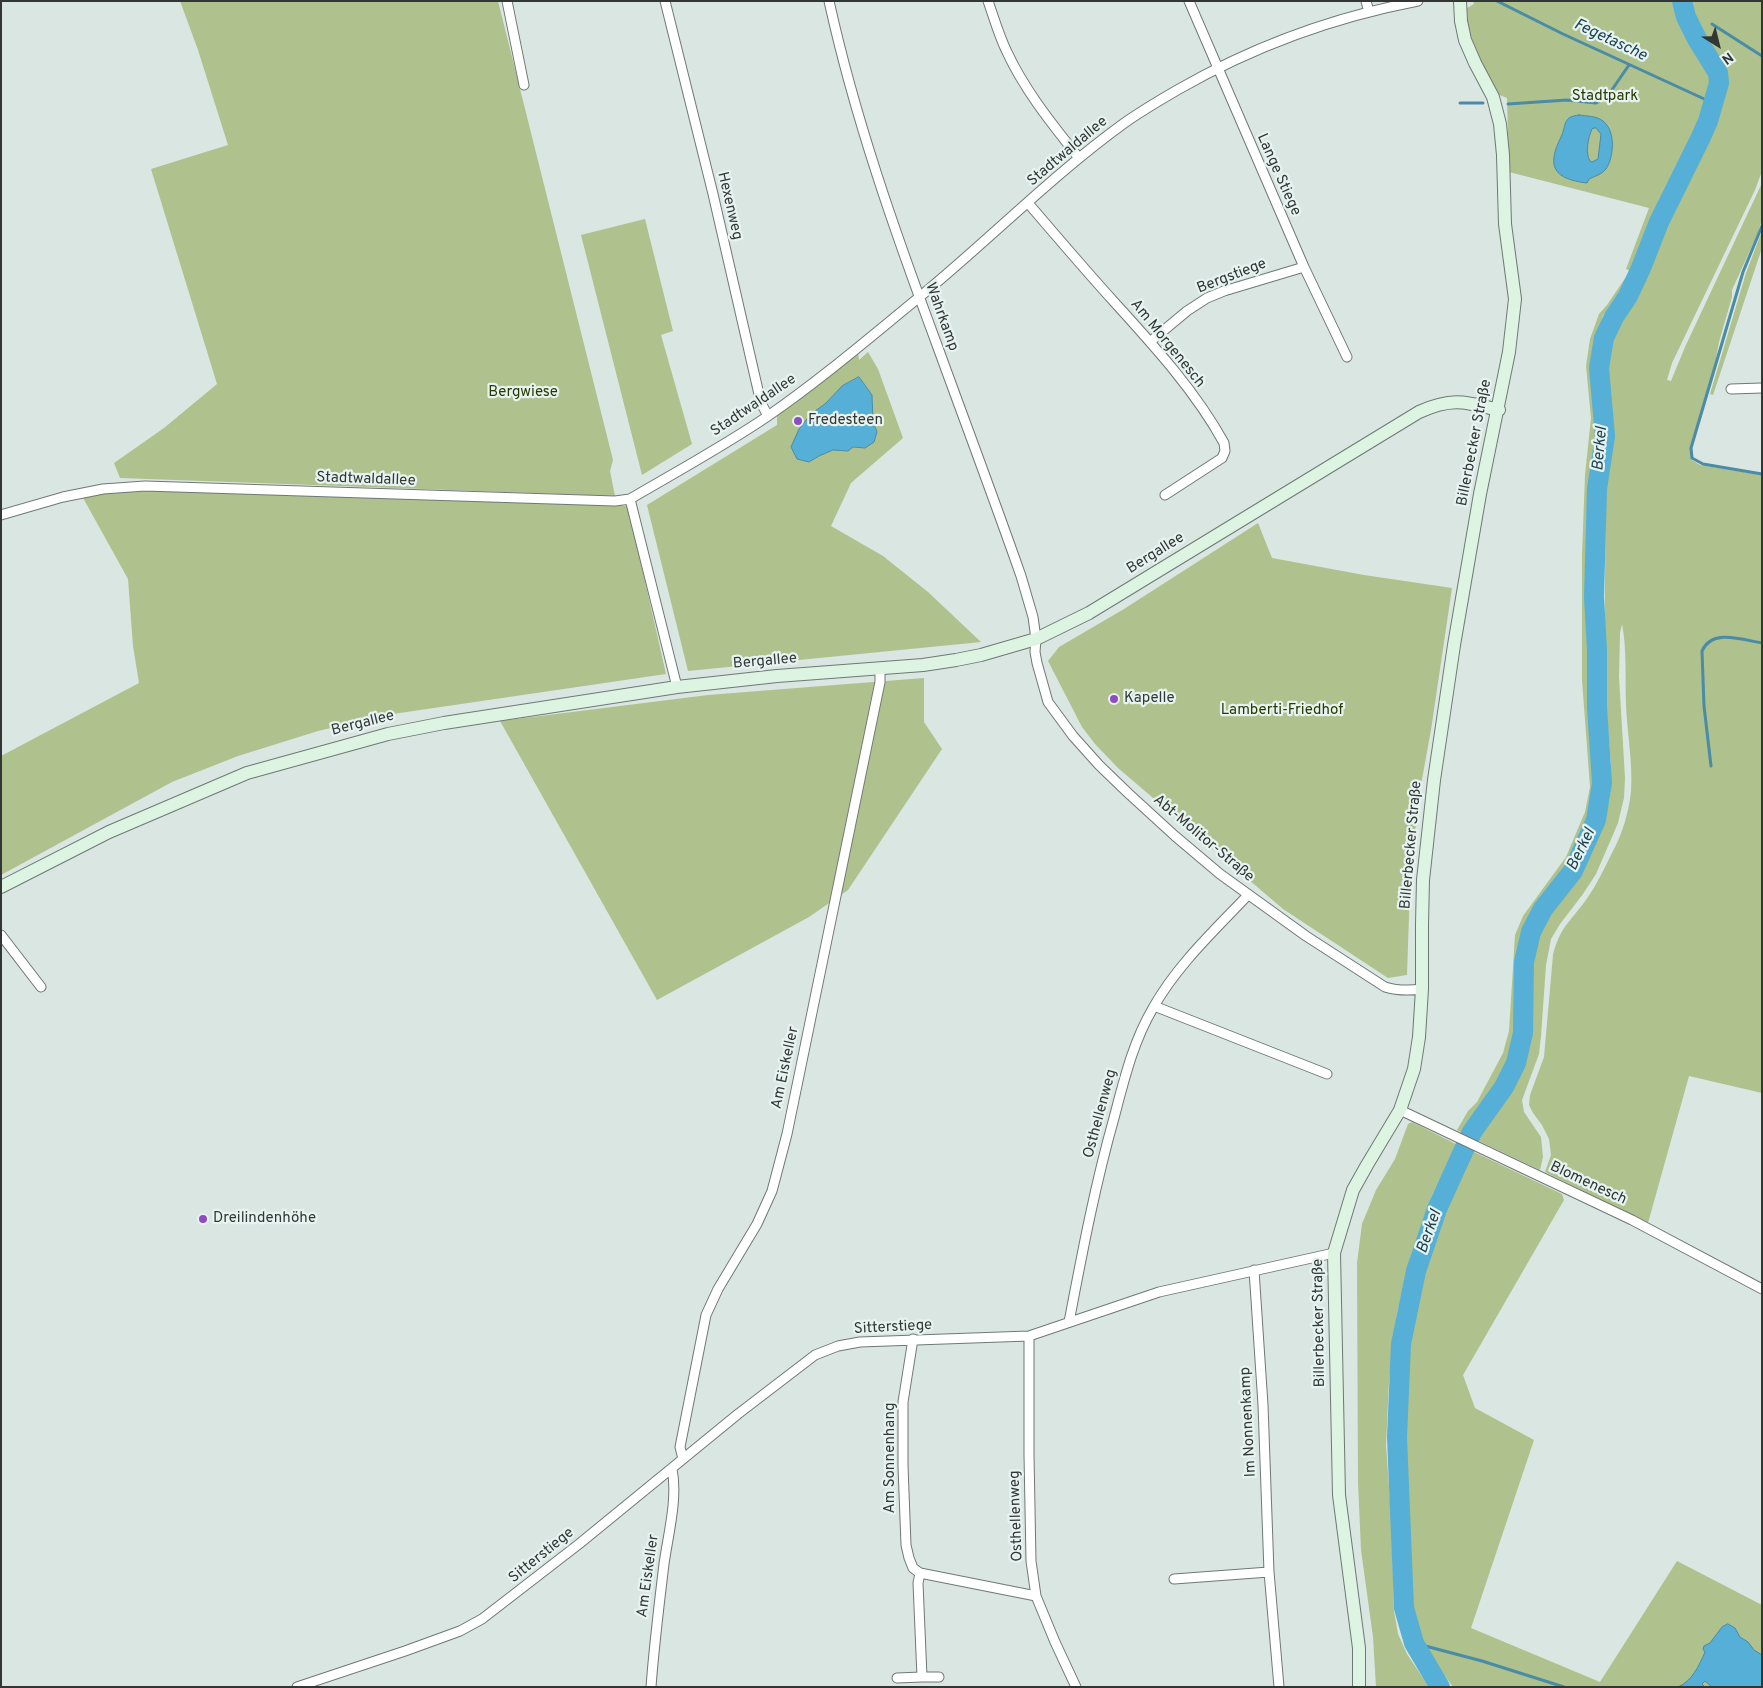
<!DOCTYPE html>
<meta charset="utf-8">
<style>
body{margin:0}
#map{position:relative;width:1763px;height:1688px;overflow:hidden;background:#dae6e2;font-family:Overpass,sans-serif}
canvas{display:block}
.frame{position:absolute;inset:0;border:2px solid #323735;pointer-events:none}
.north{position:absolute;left:1693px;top:20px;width:50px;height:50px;-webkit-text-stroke:4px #e7f3f0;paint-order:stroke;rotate:144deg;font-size:14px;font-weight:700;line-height:20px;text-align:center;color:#323735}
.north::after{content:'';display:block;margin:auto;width:18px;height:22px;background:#323735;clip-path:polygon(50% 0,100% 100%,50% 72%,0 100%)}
</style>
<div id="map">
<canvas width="1763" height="1688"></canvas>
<div class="frame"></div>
<div class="north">N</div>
</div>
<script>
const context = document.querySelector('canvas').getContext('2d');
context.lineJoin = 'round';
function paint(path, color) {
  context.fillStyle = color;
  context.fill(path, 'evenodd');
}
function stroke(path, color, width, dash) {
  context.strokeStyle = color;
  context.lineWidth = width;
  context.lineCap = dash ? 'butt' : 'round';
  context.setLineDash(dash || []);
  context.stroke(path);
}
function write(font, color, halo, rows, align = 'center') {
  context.font = font + ' Overpass,sans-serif';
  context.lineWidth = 4.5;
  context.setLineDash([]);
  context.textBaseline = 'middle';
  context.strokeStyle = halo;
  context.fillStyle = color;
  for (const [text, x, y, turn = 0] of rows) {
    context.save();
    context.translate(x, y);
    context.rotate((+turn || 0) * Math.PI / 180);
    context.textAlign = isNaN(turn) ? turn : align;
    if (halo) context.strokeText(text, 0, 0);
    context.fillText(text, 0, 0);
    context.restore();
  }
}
const green = new Path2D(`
 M 180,1 L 498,1 L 613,460 L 610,471 L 615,496 L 120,478 L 114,463 L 164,428 L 217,384 L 151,169 L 228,145 L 198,50 Z
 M 1473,1 L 1762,1 L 1762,171 L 1755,190 L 1672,363 L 1667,380 L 1671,381 L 1685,347 L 1762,183 L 1762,219 L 1758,233 L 1732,290 L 1732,297 L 1719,342 L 1714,369 L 1690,450 L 1692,460 L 1700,465 L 1762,475 L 1762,1093 L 1689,1076 L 1648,1223 L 1545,1172 L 1551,1155 L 1549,1139 L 1542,1125 L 1533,1113 L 1529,1105 L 1530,1095 L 1544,1057 L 1553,955 C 1560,927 1570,922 1586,900 C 1596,886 1604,869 1612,853 C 1622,835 1629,812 1631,791 C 1633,762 1627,733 1626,704 C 1625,677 1627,649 1622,624 L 1620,633 L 1619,677 L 1625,778 L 1624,798 L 1618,823 L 1596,874 L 1583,894 L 1560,924 L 1551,939 L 1546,965 L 1541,1036 L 1539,1054 L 1522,1100 L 1524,1112 L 1541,1137 L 1543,1157 L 1540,1170 L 1477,1140 L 1522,1068 L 1527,1049 L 1530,1027 L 1533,959 L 1536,943 L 1542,927 L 1584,868 L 1605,818 L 1609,802 L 1611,788 L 1611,765 L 1604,679 L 1606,479 L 1613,432 L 1606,369 L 1608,345 L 1616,323 L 1630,307 L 1643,285 L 1657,243 L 1689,174 L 1692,170 L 1710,128 L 1697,126 L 1694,135 L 1641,245 L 1629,277 L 1603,316 L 1595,344 L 1592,369 L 1598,419 L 1597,433 L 1590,478 L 1588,624 L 1588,681 L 1595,768 L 1594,798 L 1590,812 L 1571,859 L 1528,919 L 1520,937 L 1517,958 L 1515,1025 L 1512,1046 L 1506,1064 L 1495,1084 L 1464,1134 L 1457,1130 L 1468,1111 L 1477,1102 L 1503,1053 L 1509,1031 L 1515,935 L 1523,916 L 1566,857 L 1585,812 L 1590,787 L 1582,680 L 1582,555 L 1585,475 L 1591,418 L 1586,366 L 1590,339 L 1599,314 L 1607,305 L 1630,271 L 1626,269 L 1649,208 L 1509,172 L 1507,98 L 1497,94 C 1483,66 1467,40 1467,8 L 1474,4 Z
 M 645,219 L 673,331 L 661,335 L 692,444 L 642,475 L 581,235 Z
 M 1762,231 L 1762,248 L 1713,395 L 1710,394 L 1746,273 Z
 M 858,351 L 859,360 L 868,352 L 878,369 L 903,438 L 851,483 L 831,526 L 883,556 L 928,592 L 981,642 L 688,671 L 647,505 L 777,425 L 777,414 ZM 859,377 L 872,395 L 873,421 L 877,432 L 865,448 L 853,447 L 847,451 L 833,450 L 819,456 L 809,462 L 811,414 L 826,403 L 842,386 Z
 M 144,489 L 628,506 L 666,674 L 386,715 L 318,731 L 238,756 L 172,782 L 1,875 L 1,756 L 139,683 L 133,646 L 128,579 L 82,496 Z
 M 1258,523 L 1272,558 L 1364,575 L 1452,588 L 1431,730 L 1418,801 L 1410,887 L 1407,975 L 1388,978 L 1283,909 L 1118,768 L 1095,744 L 1082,727 L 1048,661 L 1059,647 L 1124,609 Z
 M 924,678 L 924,722 L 942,749 L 848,890 L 809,917 L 657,1000 L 500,721 L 708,695 Z
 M 1412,1122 L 1458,1145 L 1433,1193 L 1412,1252 L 1397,1313 L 1389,1381 L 1386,1445 L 1391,1514 L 1394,1611 L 1398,1634 L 1407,1654 L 1429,1687 L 1376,1687 L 1373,1637 L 1361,1550 L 1358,1482 L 1357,1263 L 1362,1224 L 1376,1190 L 1395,1159 L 1408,1124 Z
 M 1472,1151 L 1562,1194 L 1564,1200 L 1463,1375 L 1475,1408 L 1534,1440 L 1471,1628 L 1600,1682 L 1677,1561 L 1762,1605 L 1762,1687 L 1453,1687 C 1435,1662 1416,1638 1412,1607 L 1405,1426 L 1405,1394 L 1414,1320 L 1422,1273 L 1436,1237 L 1440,1219 Z`);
const water = new Path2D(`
 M 1579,115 C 1586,116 1597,116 1603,121 C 1616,131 1614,157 1606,169 C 1601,175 1595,176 1589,179 L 1587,183 C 1554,179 1546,167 1561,137 C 1567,124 1562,117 1579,115 ZM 1596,128 L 1601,134 L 1598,159 L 1592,162 L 1590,161 C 1585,153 1588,138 1592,129 Z
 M 859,377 L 872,395 L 873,421 L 877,432 L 874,442 L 865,448 L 853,447 L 848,451 L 833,450 L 819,456 L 809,462 L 797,459 L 791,447 L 799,429 L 811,414 L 826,403 L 842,386 Z
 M 1728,1624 L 1735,1628 L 1740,1637 L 1748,1642 L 1754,1650 L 1762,1655 L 1762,1687 L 1712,1687 L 1705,1681 L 1702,1684 L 1705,1687 L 1678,1687 C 1692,1681 1699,1666 1705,1652 L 1703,1649 L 1704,1646 L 1710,1643 L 1722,1627 Z`);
const stream = new Path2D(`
 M 1497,1 L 1563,34 L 1713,103
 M 1712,24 L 1762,56
 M 1460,103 L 1483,103
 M 1508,104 L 1567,100 L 1596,103 L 1607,97 L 1629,65
 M 1762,226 L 1743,272 L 1691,448 L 1692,458 L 1703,464 L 1762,474
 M 1711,766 L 1704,706 L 1702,651 C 1712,628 1743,640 1762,643
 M 1414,1643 L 1482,1661 L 1564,1687`);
const river = new Path2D(`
 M 1440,1687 L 1414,1643 L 1404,1608 L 1397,1437 L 1401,1344 L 1416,1271 L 1437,1209 L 1472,1132 L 1504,1087 L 1516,1063 L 1523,1033 L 1524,962 L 1531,932 L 1543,909 L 1573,871 L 1596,820 L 1602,783 L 1597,707 L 1597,650 L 1594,597 L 1597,489 L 1605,436 L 1599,368 L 1604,338 L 1614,317 L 1628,296 L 1641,268 L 1659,222 L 1701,137 L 1708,121 L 1719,83 L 1718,73 L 1697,39 L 1686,17 L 1682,1`);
const street = new Path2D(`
 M 507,1 L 524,85
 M 665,1 L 713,194 L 761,403 L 768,416
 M 829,1 C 855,119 895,232 937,345 C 965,422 994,499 1021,576 L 1033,617 L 1036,639 L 1035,652 L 1037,663 L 1048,702 L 1073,736 L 1099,765 L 1128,793 L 1175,836 L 1220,874 L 1306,936 L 1385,987 C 1398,991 1408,991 1422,989
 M 988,1 C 994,18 999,36 1007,52 C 1025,91 1053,125 1079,158
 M 1189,1 L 1304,267 L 1347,357
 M 1366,1 L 1369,12
 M 1028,203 C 1057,237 1086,271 1116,304 C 1155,347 1196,392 1224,443 L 1225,451 L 1222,458 L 1165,495
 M 1151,341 L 1187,311 L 1207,298 L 1224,291 L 1304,267
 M 1731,389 L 1762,388
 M 630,499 L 677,687
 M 1,515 L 63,497 L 103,489 L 145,486 L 615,501 L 630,499 C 676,472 724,446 768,416 C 820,380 868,339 917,299 C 987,242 1050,177 1123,124 C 1141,111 1160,100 1179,89 C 1254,46 1334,17 1418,1
 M 1,935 L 41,987
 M 1154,1006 L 1327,1074
 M 1400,1110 L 1632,1220 L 1762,1289
 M 1254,1270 L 1263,1405 L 1269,1572 L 1279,1687
 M 1069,1322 C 1082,1254 1095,1185 1114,1118 C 1124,1080 1133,1042 1153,1008 C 1177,965 1215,930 1248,895
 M 1029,1336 L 1029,1455 L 1031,1561 L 1036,1596 L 1055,1642 L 1076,1687
 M 913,1339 L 903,1402 L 903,1466 L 906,1545 L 909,1558 L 913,1568 L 920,1573 L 1036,1596
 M 683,1459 L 680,1447 L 706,1315 L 718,1289 L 757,1224 L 772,1191 L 787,1134 L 880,682 L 880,669
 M 920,1573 L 918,1583 L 922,1677 L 939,1677
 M 1174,1579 L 1269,1572
 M 897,1678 L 922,1677
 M 297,1687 L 405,1651 L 460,1631 L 482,1619 L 579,1544 L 738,1414 L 815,1355 L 838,1346 L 860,1342 L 1029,1336 L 1159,1292 L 1334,1253
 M 651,1687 C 654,1646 659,1605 664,1564 C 668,1535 678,1498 672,1469`);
const secondary = new Path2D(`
 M 1,887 L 109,832 L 247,773 L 388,734 L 444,723 L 677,687 L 777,676 L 923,665 L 956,660 L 981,655 L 1036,639 L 1089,613 L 1419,412 C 1453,397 1465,402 1499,410
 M 1359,1687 L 1359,1648 L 1339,1495 L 1334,1253 L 1353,1190 L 1367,1165 L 1400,1110 L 1414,1069 L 1419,1037 L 1422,989 L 1422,924 L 1423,880 L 1434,780 L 1454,645 L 1480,494 L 1509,352 L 1515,299 L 1505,224 L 1503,155 L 1500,124 L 1493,97 L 1475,63 L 1465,40 L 1461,21 L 1460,1`);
const markers = [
 [798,421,5,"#8e4cc1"],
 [1114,699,5,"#8e4cc1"],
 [203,1219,5,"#8e4cc1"]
];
const parkNames = [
 ["Stadtpark",1605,97],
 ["Bergwiese",523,393],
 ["Lamberti-Friedhof",1282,711]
];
const streetNames = [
 ["Stadtwaldallee",1068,152,-40],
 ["Lange Stiege",1278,175,66],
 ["Hexenweg",729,206,77],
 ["Bergstiege",1232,277,-21],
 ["Wahrkamp",941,317,70],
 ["Am Morgenesch",1167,344,51],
 ["Stadtwaldallee",754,406,-34],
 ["Billerbecker Straße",1475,443,-79],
 ["Stadtwaldallee",366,480,2],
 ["Bergallee",1156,554,-32],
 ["Bergallee",765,662,-5],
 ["Bergallee",363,724,-14],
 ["Abt-Molitor-Straße",1203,839,40],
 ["Billerbecker Straße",1412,845,-85],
 ["Am Eiskeller",786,1068,-78],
 ["Osthellenweg",1101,1114,-75],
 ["Blomenesch",1588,1184,25],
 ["Billerbecker Straße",1320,1323,-91],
 ["Sitterstiege",893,1328,-3],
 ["Im Nonnenkamp",1249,1422,-93],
 ["Am Sonnenhang",891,1458,-90],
 ["Osthellenweg",1017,1516,-92],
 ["Sitterstiege",542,1556,-39],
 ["Am Eiskeller",649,1576,-82]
];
const poiNames = [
 ["Fredesteen",808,421],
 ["Kapelle",1124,699],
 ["Dreilindenhöhe",213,1219]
];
const waterNames = [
 ["Fegetasche",1610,41,25],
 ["Berkel",1601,449,-85],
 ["Berkel",1582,850,-64],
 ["Berkel",1430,1232,-70]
];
paint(green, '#afc18d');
paint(water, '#55afd6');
stroke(water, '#4a8ba6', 1);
stroke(stream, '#4a8ba6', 3);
stroke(river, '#55afd6', 20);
stroke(street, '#6e7975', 11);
stroke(secondary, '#6e7975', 14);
stroke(street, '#fff', 9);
stroke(secondary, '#dcf4e1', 12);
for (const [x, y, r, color] of markers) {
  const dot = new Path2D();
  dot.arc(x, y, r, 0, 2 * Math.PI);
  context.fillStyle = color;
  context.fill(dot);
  stroke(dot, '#e7f3f0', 2);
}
write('15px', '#2b3900', '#e7f3f0', parkNames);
write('15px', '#323735', '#e7f3f0', streetNames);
write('15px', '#323735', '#e7f3f0', poiNames, 'left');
write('italic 16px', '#1b4353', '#e7f3f0', waterNames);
</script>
